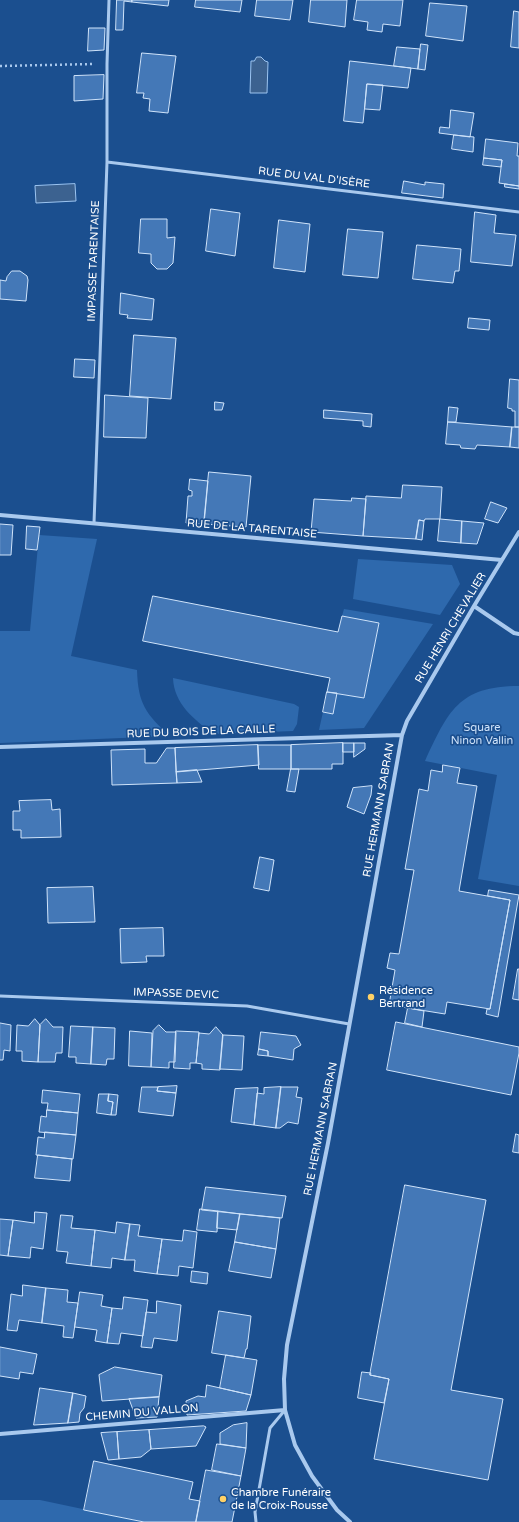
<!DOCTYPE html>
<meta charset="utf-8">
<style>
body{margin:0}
canvas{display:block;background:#1b4f8f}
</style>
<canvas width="519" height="1522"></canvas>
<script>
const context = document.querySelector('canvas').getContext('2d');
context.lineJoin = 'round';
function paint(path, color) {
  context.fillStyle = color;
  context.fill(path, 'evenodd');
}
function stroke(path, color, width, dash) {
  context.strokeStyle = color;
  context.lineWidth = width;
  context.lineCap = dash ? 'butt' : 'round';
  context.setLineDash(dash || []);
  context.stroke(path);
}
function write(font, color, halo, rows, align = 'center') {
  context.font = font + ' "Varela Round",sans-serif';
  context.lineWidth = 3.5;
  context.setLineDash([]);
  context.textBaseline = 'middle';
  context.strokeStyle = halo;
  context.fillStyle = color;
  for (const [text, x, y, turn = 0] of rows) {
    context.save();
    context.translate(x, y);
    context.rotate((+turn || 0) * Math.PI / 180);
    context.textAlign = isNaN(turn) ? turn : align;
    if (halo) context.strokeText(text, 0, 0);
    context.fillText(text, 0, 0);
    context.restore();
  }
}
const green = new Path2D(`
 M 39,535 L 97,539 L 71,656 L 137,670 C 138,704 146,714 170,736 L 0,743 L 0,631 L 30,631 Z
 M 358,559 L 452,565 L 460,584 L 440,615 L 353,599 Z
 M 344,609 L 433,624 L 364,728 L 319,730 L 323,712 L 332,714 L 337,693 L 364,698 L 379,623 L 342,616 Z
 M 173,678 L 294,704 L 299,707 L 297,724 L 293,731 L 213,734 C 194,719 174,704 173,678 Z
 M 519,686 L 519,886 L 478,879 L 497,775 L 425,761 C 448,712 458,686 519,686 Z
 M 0,1500 L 40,1500 L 144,1522 L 0,1522 Z`);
const water = new Path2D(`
 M 257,57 L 261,57 L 265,61 L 268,62 L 267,93 L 250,93 L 251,61 L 254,61 Z
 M 75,184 L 76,201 L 36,203 L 35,186 Z`);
const building = new Path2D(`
 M 117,0 L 132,0 L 132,2 L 124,1 L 123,30 L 116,30 Z
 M 132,0 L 169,0 L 168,6 L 132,2 Z
 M 196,0 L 242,0 L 240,12 L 195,7 Z
 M 257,0 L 293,0 L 290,20 L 255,16 Z
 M 311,0 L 347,0 L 345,27 L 309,22 Z
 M 357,0 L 403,0 L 400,26 L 383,24 L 382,32 L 367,30 L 368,22 L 354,20 Z
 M 430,3 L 467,6 L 463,41 L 426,36 Z
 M 514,11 L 519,12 L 519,48 L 511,47 Z
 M 89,28 L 105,28 L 104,50 L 88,51 Z
 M 421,44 L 428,45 L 425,70 L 418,69 Z
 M 397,47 L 420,49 L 418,69 L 394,66 Z
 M 142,53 L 176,56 L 168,113 L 149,111 L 150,99 L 143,98 L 144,93 L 137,93 Z
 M 350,61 L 411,68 L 408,88 L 367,84 L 363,123 L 344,121 Z
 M 104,75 L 103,99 L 74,101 L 74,76 Z
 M 367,84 L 383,85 L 380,110 L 365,109 Z
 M 451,110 L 474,113 L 470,137 L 439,133 L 440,127 L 449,128 Z
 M 454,135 L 474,137 L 473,152 L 452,149 Z
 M 486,139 L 518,143 L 517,156 L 519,156 L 519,186 L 499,183 L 502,160 L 484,158 Z
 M 484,158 L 502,160 L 501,167 L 483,165 Z
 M 404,181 L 425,185 L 425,182 L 444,184 L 443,198 L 402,193 Z
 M 505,184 L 519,186 L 519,189 L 505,187 Z
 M 211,209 L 240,213 L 235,256 L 206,251 Z
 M 475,212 L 496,215 L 494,233 L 516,235 L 512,266 L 471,262 Z
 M 141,219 L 167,219 L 167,238 L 175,237 L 173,263 L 167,269 L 157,269 L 151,263 L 151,254 L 139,253 Z
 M 279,220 L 310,224 L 305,272 L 274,268 Z
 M 348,229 L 383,232 L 378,278 L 343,275 Z
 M 417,245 L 461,249 L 459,271 L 455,271 L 453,283 L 413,279 Z
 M 12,271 L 20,271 L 27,276 L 28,280 L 26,301 L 0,299 L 0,280 L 6,281 L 7,277 Z
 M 121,293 L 154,299 L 152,320 L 127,318 L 128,315 L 120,314 Z
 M 469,318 L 490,320 L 489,330 L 468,328 Z
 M 134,335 L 176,338 L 171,399 L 130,396 Z
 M 75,359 L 95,360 L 94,378 L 74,377 Z
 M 510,379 L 519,380 L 519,427 L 515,427 L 515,411 L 512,411 L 512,409 L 508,408 Z
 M 105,395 L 148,398 L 146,438 L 104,437 Z
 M 215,402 L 224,403 L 222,410 L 215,410 Z
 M 449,407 L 458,408 L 456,422 L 448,422 Z
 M 324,410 L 372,414 L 371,427 L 363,426 L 363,421 L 324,418 Z
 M 448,422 L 512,427 L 510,447 L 477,445 L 475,449 L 461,448 L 460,445 L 446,444 Z
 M 512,427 L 519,427 L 519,448 L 510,447 Z
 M 209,472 L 251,476 L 246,527 L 204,524 Z
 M 190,479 L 208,481 L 204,524 L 186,523 L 188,496 L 192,496 L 192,491 L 189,490 Z
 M 403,485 L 442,487 L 440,519 L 425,519 L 424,521 L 419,520 L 416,539 L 363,536 L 366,496 L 401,498 Z
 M 352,498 L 366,499 L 363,536 L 311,532 L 314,499 L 351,501 Z
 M 491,502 L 507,508 L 498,523 L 485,519 Z
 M 440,519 L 462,521 L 461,543 L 438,541 Z
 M 419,520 L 424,521 L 422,540 L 416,539 Z
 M 462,521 L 484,523 L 477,544 L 461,543 Z
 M 0,524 L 13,525 L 11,555 L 0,555 Z
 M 27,526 L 40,527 L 37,550 L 26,549 Z
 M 153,596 L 338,632 L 342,616 L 379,623 L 364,698 L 327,692 L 330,678 L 143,641 Z
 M 327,692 L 337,693 L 333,714 L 323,712 Z
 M 343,743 L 354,743 L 354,752 L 343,752 Z
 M 343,743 L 343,764 L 332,764 L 332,769 L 291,769 L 291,745 Z
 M 354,743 L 365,743 L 365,749 L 354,757 Z
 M 258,745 L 291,745 L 291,769 L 259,769 Z
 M 258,745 L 259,765 L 176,772 L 175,748 Z
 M 167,748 L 175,748 L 177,783 L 112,785 L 111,750 L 145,749 L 145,763 L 156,763 Z
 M 443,765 L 460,768 L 457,783 L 477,786 L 459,891 L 510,900 L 490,1009 L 447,1002 L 445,1014 L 389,1005 L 395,970 L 387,968 L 390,953 L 399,954 L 414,870 L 405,869 L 419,789 L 428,791 L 431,770 L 442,772 Z
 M 291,769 L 299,769 L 295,792 L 287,791 Z
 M 197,770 L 202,782 L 177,783 L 176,772 Z
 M 372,786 L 371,795 L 364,814 L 347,807 L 353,788 Z
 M 51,800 L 52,810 L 60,809 L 61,837 L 21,838 L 21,830 L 13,830 L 13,811 L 20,811 L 19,801 Z
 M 260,857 L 274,860 L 269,891 L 254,888 Z
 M 93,887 L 95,922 L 48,923 L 47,888 Z
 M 489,890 L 519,895 L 498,1017 L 486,1014 L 487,1009 L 490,1009 L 510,900 L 488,896 Z
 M 163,928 L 164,956 L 146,956 L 147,962 L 121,963 L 120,929 Z
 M 518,969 L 519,969 L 519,1000 L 513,999 Z
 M 408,1008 L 424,1011 L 422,1027 L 405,1023 Z
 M 35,1019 L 40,1025 L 38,1062 L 22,1061 L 22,1051 L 16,1051 L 17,1025 L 28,1026 Z
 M 46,1019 L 53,1027 L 63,1027 L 62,1053 L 56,1053 L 55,1062 L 38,1062 L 40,1025 Z
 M 396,1022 L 519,1047 L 519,1053 L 511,1095 L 387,1070 Z
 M 0,1023 L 11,1025 L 10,1051 L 4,1050 L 3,1060 L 0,1060 Z
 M 159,1025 L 166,1032 L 176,1032 L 175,1062 L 169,1062 L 169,1068 L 151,1067 L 153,1031 Z
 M 71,1026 L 93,1027 L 91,1064 L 76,1063 L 76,1057 L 69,1057 Z
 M 93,1027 L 115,1028 L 114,1059 L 107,1059 L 106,1065 L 91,1064 Z
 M 216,1027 L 223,1035 L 220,1070 L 202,1069 L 202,1064 L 196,1063 L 199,1033 L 209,1034 Z
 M 130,1031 L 152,1033 L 151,1067 L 129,1066 Z
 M 176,1031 L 199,1032 L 196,1063 L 190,1063 L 190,1069 L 174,1068 Z
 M 261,1032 L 296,1036 L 301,1045 L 294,1049 L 293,1060 L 268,1056 L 268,1051 L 259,1049 Z
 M 223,1035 L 244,1036 L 242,1070 L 220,1069 Z
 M 259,1049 L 268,1051 L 268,1056 L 258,1055 Z
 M 177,1086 L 176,1093 L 157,1091 L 158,1087 Z
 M 142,1087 L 158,1087 L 157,1091 L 176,1093 L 173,1116 L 139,1112 Z
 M 281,1087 L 276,1128 L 254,1125 L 257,1093 L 264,1094 L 264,1088 Z
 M 281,1087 L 298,1087 L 296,1097 L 302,1098 L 298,1124 L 288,1122 L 280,1128 L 276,1128 Z
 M 258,1088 L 254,1125 L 231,1122 L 235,1089 Z
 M 43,1090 L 80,1094 L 78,1113 L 47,1110 L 48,1103 L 42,1103 Z
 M 99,1094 L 109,1094 L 108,1101 L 113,1102 L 111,1115 L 97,1113 Z
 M 109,1094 L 118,1095 L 116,1115 L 111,1115 L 113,1102 L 108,1101 Z
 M 47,1110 L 78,1113 L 76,1135 L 39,1132 L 41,1116 L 46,1117 Z
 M 45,1132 L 76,1135 L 73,1159 L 36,1155 L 38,1137 L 44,1138 Z
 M 516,1134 L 519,1135 L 519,1153 L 513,1152 Z
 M 38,1155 L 72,1159 L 70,1181 L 35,1178 Z
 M 405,1185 L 486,1200 L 451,1390 L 503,1399 L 488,1480 L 374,1459 L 389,1379 L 370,1375 Z
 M 206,1187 L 286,1196 L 282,1218 L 202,1210 Z
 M 200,1209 L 218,1211 L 217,1232 L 197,1230 Z
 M 218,1211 L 240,1214 L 237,1230 L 217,1228 Z
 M 35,1212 L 47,1213 L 43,1249 L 31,1247 L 30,1258 L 8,1256 L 13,1220 L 34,1223 Z
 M 240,1214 L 280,1218 L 276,1249 L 235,1242 Z
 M 61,1215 L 73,1216 L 71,1228 L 95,1230 L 91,1266 L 66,1263 L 68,1252 L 57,1251 Z
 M 0,1219 L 13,1220 L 8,1256 L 0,1255 Z
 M 117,1222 L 130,1224 L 125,1260 L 112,1258 L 111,1268 L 91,1266 L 95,1230 L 115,1233 Z
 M 130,1224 L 140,1225 L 138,1236 L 162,1239 L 157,1274 L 134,1271 L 135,1260 L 125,1260 Z
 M 184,1230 L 197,1232 L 193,1268 L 179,1266 L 178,1276 L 157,1274 L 162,1239 L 182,1241 Z
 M 235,1242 L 276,1249 L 271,1278 L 229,1271 Z
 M 192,1271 L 208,1273 L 207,1284 L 191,1282 Z
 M 23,1285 L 46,1288 L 42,1323 L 19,1320 L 17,1331 L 7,1330 L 11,1294 L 22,1296 Z
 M 46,1288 L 68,1290 L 67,1302 L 78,1303 L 73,1338 L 63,1337 L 64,1326 L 42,1323 Z
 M 80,1292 L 103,1295 L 101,1306 L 112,1308 L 107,1343 L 95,1341 L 97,1330 L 75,1327 Z
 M 124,1297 L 148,1300 L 143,1336 L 121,1333 L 119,1344 L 107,1343 L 112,1308 L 122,1309 Z
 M 157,1301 L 181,1305 L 177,1341 L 154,1338 L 152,1348 L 141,1347 L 146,1312 L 156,1313 Z
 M 219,1311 L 251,1316 L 247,1349 L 246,1349 L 244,1358 L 212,1353 Z
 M 0,1347 L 37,1354 L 33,1374 L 20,1372 L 19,1379 L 0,1376 Z
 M 226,1355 L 257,1360 L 251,1395 L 220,1388 Z
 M 115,1367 L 162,1375 L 159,1397 L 102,1401 L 99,1375 Z
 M 362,1372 L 371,1373 L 370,1375 L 389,1379 L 384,1403 L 358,1398 Z
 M 207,1385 L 251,1395 L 246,1411 L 187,1415 L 186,1401 L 198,1396 L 205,1397 Z
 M 40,1388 L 73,1393 L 68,1423 L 34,1425 Z
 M 73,1393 L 86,1396 L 84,1408 L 80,1413 L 79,1422 L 68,1423 Z
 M 159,1397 L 157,1417 L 136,1418 L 129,1399 Z
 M 247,1423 L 246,1448 L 220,1444 L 220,1433 L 233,1425 Z
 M 204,1426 L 206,1427 L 196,1446 L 151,1449 L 149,1430 Z
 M 149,1430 L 151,1449 L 141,1457 L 119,1459 L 117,1432 Z
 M 117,1432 L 119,1459 L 108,1460 L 101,1433 Z
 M 217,1444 L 246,1448 L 241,1476 L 212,1470 Z
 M 94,1461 L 193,1482 L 189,1499 L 200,1501 L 196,1522 L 144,1522 L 84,1510 Z
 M 206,1470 L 241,1476 L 232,1522 L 196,1522 Z`);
const path = new Path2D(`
 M 0,66 L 93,64`);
const service = new Path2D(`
 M 107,162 L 519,212
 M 94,523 L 107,162 L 107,64 L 109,0
 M 0,996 L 247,1006 L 349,1024
 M 256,1522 L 255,1512 L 270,1428 L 285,1410`);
const minor = new Path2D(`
 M 0,515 L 502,560
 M 474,606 L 514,633 L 519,634
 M 0,747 L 402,735
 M 0,1434 L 285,1410
 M 350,1522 L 337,1510 L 312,1476 L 295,1445 L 285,1410 L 284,1379 L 287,1345 L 328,1143 L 402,735 L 407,721 L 474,606 L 519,532`);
const markers = [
 [371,997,4,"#ffd166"],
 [223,1499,4,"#ffd166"]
];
const streetNames = [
 ["RUE DU VAL D'ISÈRE",314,178,7],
 ["IMPASSE TARENTAISE",94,261,-88],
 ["RUE DE LA TARENTAISE",252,529,5],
 ["RUE HENRI CHEVALIER",451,628,-59],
 ["RUE DU BOIS DE LA CAILLE",201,732,-2],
 ["RUE HERMANN SABRAN",379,810,-80],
 ["IMPASSE DEVIC",176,994,2],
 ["RUE HERMANN SABRAN",321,1129,-79],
 ["CHEMIN DU VALLON",142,1413,-5]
];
const parkNames = [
 ["Square",482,728],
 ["Ninon Vallin",482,741]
];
const poiNames = [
 ["Résidence",379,991],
 ["Bertrand",379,1004],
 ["Chambre Funéraire",231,1493],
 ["de la Croix-Rousse",231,1506]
];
paint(green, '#2e69ad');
paint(water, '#3c6290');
stroke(water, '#9cc4f0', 1);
paint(building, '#4478b7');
stroke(building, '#cfe3fa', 1);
stroke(path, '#a9c9ee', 2.5, [2, 3]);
stroke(service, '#a9c9ee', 3);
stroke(minor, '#a9c9ee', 4);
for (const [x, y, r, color] of markers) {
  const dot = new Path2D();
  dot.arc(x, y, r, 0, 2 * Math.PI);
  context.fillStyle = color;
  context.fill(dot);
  stroke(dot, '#1b4f8f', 1.5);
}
write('11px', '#fff', '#1b4f8f', streetNames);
write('11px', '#cfe3fa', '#1b4f8f', parkNames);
write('11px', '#fff', '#1b4f8f', poiNames, 'left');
</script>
